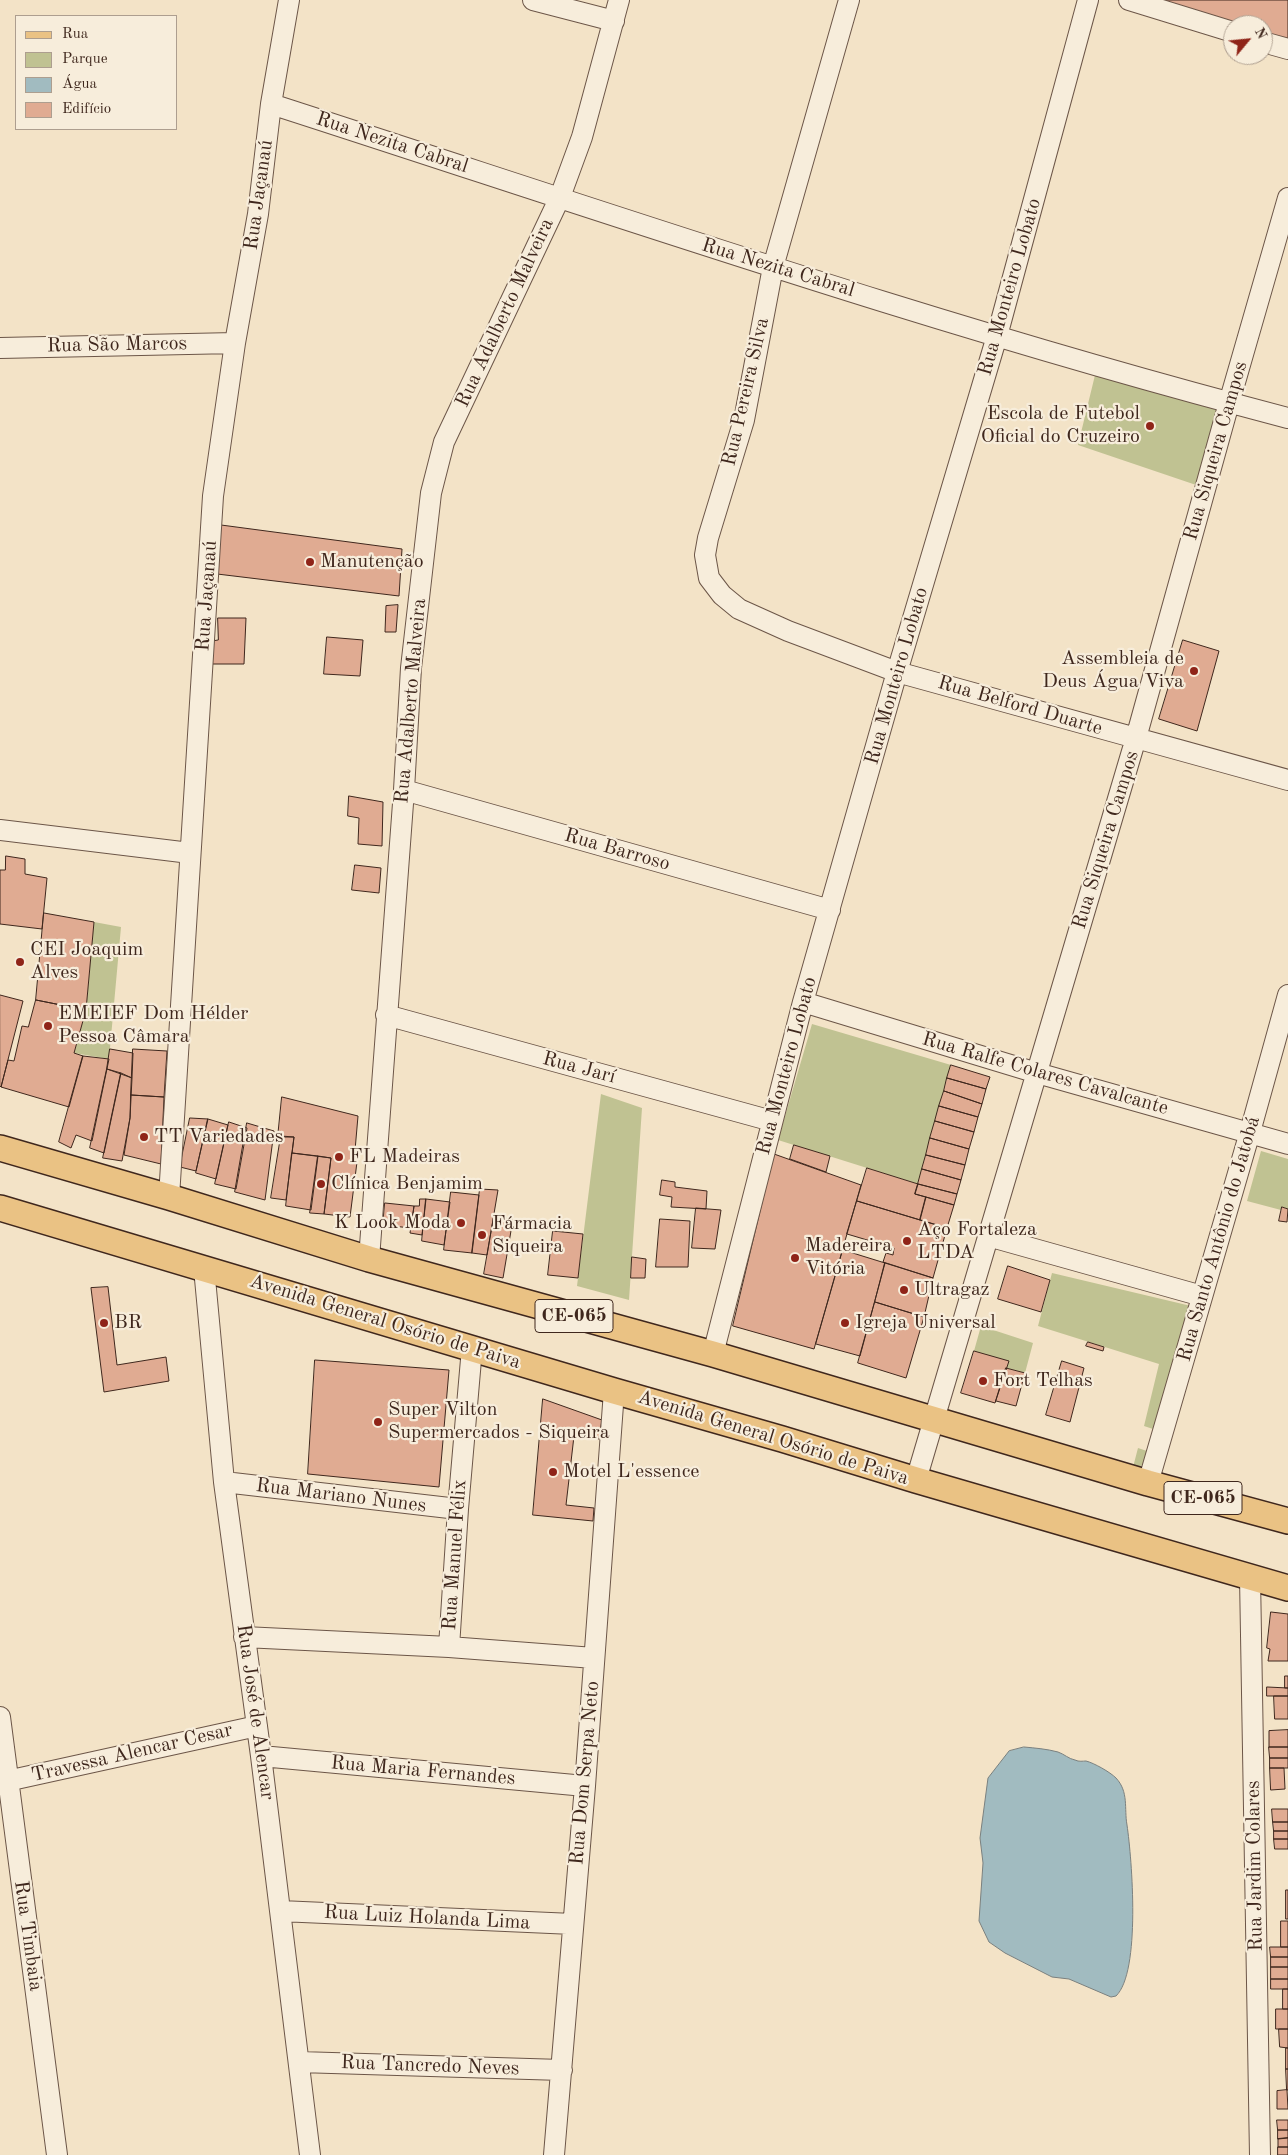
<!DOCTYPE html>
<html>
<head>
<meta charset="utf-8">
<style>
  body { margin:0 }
  #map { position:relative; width:1288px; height:2155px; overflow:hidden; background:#f3e3c7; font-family:"Old Standard TT",serif }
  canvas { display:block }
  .legend { position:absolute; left:15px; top:15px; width:162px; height:115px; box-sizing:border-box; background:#f7eddb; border:1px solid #ad9e8f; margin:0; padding:6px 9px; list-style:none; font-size:15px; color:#3f271d }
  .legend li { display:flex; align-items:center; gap:10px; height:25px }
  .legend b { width:25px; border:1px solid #ad9e8f }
  .north { position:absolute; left:1223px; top:15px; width:50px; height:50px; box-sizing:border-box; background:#f7eddb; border:1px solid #ad9e8f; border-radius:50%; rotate:62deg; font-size:14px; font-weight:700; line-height:20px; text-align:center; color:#3f271d }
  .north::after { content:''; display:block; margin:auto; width:18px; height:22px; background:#8f2418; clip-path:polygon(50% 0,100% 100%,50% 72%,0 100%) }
</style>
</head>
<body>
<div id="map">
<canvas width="1288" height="2155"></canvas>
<ul class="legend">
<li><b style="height:6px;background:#eac284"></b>Rua</li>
<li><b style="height:14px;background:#c0c292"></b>Parque</li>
<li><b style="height:14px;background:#a1bbc0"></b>Água</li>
<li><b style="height:14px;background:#e0ab92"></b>Edifício</li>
</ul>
<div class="north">N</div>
</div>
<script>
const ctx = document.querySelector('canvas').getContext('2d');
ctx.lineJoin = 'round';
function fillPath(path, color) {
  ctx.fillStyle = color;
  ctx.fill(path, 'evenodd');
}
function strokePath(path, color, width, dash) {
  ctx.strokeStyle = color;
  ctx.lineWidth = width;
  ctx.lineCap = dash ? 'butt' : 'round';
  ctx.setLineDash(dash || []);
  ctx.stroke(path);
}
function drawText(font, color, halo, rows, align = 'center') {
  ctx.font = font + ' "Old Standard TT",serif';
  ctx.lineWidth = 4.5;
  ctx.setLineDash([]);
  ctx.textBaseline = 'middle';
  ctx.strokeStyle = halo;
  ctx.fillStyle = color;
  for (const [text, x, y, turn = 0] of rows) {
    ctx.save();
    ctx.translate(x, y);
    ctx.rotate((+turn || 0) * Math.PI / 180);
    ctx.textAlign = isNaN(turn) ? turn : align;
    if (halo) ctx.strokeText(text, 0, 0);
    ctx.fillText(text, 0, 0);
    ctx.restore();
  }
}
fillPath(new Path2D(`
  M1096 371 1222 407 1202 487 1078 445Z
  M94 922 121 927 109 1059 74 1053 86 1010Z
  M812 1024 951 1065 918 1184 778 1140Z
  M601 1094 642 1108 629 1300 577 1286Z
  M1261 1151 1288 1159V1209L1282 1207 1281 1210 1247 1201Z
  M1052 1273 1191 1306 1156 1430 1144 1426 1159 1364 1038 1326Z
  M981 1326 1033 1343 1025 1373 1006 1368 974 1351Z
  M1138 1448 1147 1451 1144 1464 1132 1471Z`), '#c0c292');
const water = new Path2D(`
  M1024 1747C1035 1748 1047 1749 1058 1752 1064 1754 1069 1759 1075 1760 1079 1762 1083 1761 1086 1761 1094 1763 1110 1772 1116 1778 1129 1792 1124 1808 1127 1825 1132 1859 1141 1972 1116 1996L1111 1997 1069 1979 1052 1977 1005 1953 989 1942 979 1921 983 1863 980 1838 988 1778 1009 1751Z`);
fillPath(water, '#a1bbc0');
strokePath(water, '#7a807f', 1);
const building = new Path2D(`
  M1158 0H1288V40L1263 32V25H1239Z
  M221 525 402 549 399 596 217 574Z
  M398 605 396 632H385L386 606Z
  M218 618H246L244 664H211L212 641 218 640Z
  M327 637 363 640 360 676 324 674Z
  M1183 640 1219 651 1197 731 1159 719Z
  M349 796 383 802 382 846 358 844 359 818 348 816Z
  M6 856 25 859V874L47 878 42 929 0 924V870H5Z
  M355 865 381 868 379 893 352 890Z
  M44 913 94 922 86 1010 36 1000Z
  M0 995 23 1001 1 1087 0 1086Z
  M36 1000 86 1010 74 1053 83 1056 69 1107 1 1087 8 1060 14 1061 22 1026 28 1027Z
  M110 1049 133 1053 132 1078 107 1069Z
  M133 1049 167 1051 164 1097 131 1095Z
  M83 1056 109 1059 92 1141 76 1135 71 1148 59 1142Z
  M951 1065 990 1077 986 1089 947 1078Z
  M107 1069 121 1073 104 1153 90 1148Z
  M121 1073 132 1078 130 1118 122 1161 103 1158Z
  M947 1078 986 1089 982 1104 944 1091Z
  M944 1091 982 1104 978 1117 939 1106Z
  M131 1095 164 1097 161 1164 124 1155 130 1118Z
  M282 1097 358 1116 354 1162H357L350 1217 324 1214 331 1158 292 1153 294 1137H278Z
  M939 1106 978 1117 974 1132 935 1121Z
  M190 1118 208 1119 196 1171 180 1167Z
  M208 1119 228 1125 216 1179 196 1173Z
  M935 1121 974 1132 969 1149 930 1138Z
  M229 1122 247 1128 236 1189 215 1184Z
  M247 1123 274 1131 265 1200 235 1192Z
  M281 1136 294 1137 286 1200 271 1198Z
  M930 1138 969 1149 965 1165 926 1155Z
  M794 1145 830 1156 826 1172 790 1159Z
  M292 1153 318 1156 311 1210 286 1206Z
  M774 1154 861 1185 814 1349 733 1326Z
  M926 1155 965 1165 961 1180 922 1169Z
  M318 1156 331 1158 324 1214 310 1213Z
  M867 1168 918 1184 915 1194 926 1197 920 1220 857 1201Z
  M922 1169 961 1180 957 1194 918 1184Z
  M662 1180 675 1182V1187L707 1191 706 1209 671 1207 672 1197 660 1195Z
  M918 1184 957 1194 954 1205 915 1194Z
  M480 1189 498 1190 487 1255 472 1253Z
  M451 1192 479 1195 472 1253 444 1250Z
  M926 1197 954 1205 947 1228 920 1220Z
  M420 1199H426L422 1235 410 1233 414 1206H419Z
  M426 1199 450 1202 444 1245 422 1241Z
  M857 1201 947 1228 933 1278 883 1262 886 1253 893 1255 894 1248 847 1234Z
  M385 1203 414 1206 411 1228 383 1225Z
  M1282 1207 1288 1209 1287 1222 1279 1221Z
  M696 1208 721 1210 715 1249 692 1248Z
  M494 1217 513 1219 503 1278 484 1274Z
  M660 1219 690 1221 688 1267H656Z
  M553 1231 583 1234 578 1278 548 1275Z
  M843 1250 885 1263 860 1356 816 1344Z
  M632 1257 646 1259 645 1278H631Z
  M885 1263 933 1278 924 1317 875 1302Z
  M1008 1266 1050 1280 1041 1312 998 1299Z
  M108 1287 117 1365 166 1357 169 1381 104 1392 91 1288Z
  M875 1302 924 1317 906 1378 858 1363Z
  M1088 1342 1104 1347 1103 1351 1086 1346Z
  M974 1351 1009 1361 995 1403 961 1393Z
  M315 1360 449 1370 439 1487 308 1474Z
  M1062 1361 1084 1368 1070 1422 1046 1415Z
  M1006 1368 1025 1373 1016 1406 996 1401Z
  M543 1399 602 1420 599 1439 574 1436 566 1505 594 1508 593 1521 533 1515Z
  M1271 1612 1288 1614V1661H1268L1270 1649 1267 1648Z
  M1285 1676H1288V1688H1285Z
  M1267 1687 1288 1688V1696H1267Z
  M1274 1696H1288V1719H1275Z
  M1288 1730V1747H1269V1731Z
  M1269 1747H1288V1758H1270Z
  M1270 1758H1288V1768H1270Z
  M1270 1768H1284L1285 1789 1271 1790Z
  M1272 1809H1288V1822H1273Z
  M1273 1822H1288V1831H1274Z
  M1274 1831H1288V1839H1274Z
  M1274 1839H1288V1849H1275Z
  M1286 1890H1288V1919H1286Z
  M1281 1921H1288V1947H1281Z
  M1270 1947H1288V1957H1271Z
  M1271 1957H1288V1967H1271Z
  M1271 1967H1288V1979H1271Z
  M1271 1979H1288V1989H1271Z
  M1283 1989H1288V2009H1283Z
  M1276 2009H1288V2029H1276Z
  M1279 2029H1288V2048L1280 2047Z
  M1286 2048H1288V2069H1286Z
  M1286 2069H1288V2090H1287Z
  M1287 2090 1288 2109H1277V2091Z
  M1277 2120H1288V2130H1278Z
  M1278 2130H1288V2138L1278 2139Z
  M1288 2138V2147H1278V2139Z
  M1278 2147H1288V2155H1278Z`);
fillPath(building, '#e0ab92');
strokePath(building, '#3f271d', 1);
const minor = new Path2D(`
  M533 0 614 21
  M849 0 773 267 744 420 708 538 705 555 709 578 722 595 739 609 788 631 897 672 1288 780
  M1129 0 1233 32
  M1263 42 1288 49
  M271 104C609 213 945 329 1288 418
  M0 348 235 343
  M404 790 830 910
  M0 830 190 853
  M803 1002 1037 1073 1288 1144
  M386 1015 772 1121
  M169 1197 213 496 235 343 258 214 271 104 289 0
  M988 1236 1202 1296
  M369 1259 404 790 411 668 431 493 444 442 560 197 582 137 619 0
  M204 1268 224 1482 261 1756 310 2155
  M713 1354 803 1002 897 672 997 336 1088 0
  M916 1480 1136 738 1229 403 1288 198
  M224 1482 458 1509
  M1148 1483 1250 1132 1288 995
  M1250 1577 1260 2155
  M244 1637 449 1647 458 1509 472 1348
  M449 1647 594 1658
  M0 1717 57 2155
  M261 1756 585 1786
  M7 1781 257 1726
  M280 1911 573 1924
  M299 2062 562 2070
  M554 2155 585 1786 614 1391`);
const major = new Path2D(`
  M0 1148 169 1197 369 1259 713 1354 1148 1483 1288 1521
  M0 1208 614 1391 782 1439 916 1480 1288 1588`);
strokePath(minor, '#6c5648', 22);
strokePath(major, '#3f271d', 28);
strokePath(minor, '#f7eddb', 20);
strokePath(major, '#eac284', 25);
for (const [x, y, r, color] of [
  [1150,426,5,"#8f2418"],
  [310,562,5,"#8f2418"],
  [1194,671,5,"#8f2418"],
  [20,962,5,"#8f2418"],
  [48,1026,5,"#8f2418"],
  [144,1137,5,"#8f2418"],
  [339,1157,5,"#8f2418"],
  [321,1184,5,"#8f2418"],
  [461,1223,5,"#8f2418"],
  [482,1235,5,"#8f2418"],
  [907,1241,5,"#8f2418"],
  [795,1258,5,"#8f2418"],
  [904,1290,5,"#8f2418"],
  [104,1323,5,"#8f2418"],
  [845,1323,5,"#8f2418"],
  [983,1381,5,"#8f2418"],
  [378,1422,5,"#8f2418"],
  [553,1472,5,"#8f2418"]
]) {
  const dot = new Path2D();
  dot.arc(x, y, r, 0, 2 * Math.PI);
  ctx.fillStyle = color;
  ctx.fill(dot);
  strokePath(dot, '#f7eddb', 2);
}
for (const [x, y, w] of [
  [574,1316,78],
  [1203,1498,78]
]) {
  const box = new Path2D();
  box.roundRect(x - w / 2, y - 16.5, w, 33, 4);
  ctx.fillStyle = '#f7eddb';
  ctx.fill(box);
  strokePath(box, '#3f271d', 1);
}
drawText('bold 19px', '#3f271d', null, [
  ["CE-065",574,1316],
  ["CE-065",1203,1498]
]);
drawText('20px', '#3f271d', '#f7eddb', [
  ["Rua Nezita Cabral",392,143,18],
  ["Rua Jaçanaú",259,195,-82],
  ["Rua Nezita Cabral",778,268,17],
  ["Rua Monteiro Lobato",1010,287,-74],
  ["Rua Adalberto Malveira",505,313,-65],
  ["Rua São Marcos",117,345,-1],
  ["Rua Pereira Silva",746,392,-77],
  ["Rua Siqueira Campos",1216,451,-74],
  ["Rua Jaçanaú",207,596,-86],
  ["Rua Monteiro Lobato",897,676,-74],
  ["Rua Adalberto Malveira",411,701,-85],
  ["Rua Belford Duarte",1020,706,16],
  ["Rua Siqueira Campos",1106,840,-73],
  ["Rua Barroso",617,850,16],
  ["Rua Monteiro Lobato",787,1066,-75],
  ["Rua Jarí",579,1068,15],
  ["Rua Ralfe Colares Cavalcante",1045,1074,16],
  ["Rua Santo Antônio do Jatobá",1219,1239,-74],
  ["Avenida General Osório de Paiva",385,1322,17],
  ["Avenida General Osório de Paiva",773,1438,17],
  ["Rua Mariano Nunes",341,1496,7],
  ["Rua Manuel Félix",455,1555,-86],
  ["Rua José de Alencar",255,1712,82],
  ["Travessa Alencar Cesar",132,1753,-13],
  ["Rua Maria Fernandes",423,1771,5],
  ["Rua Dom Serpa Neto",585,1773,-85],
  ["Rua Jardim Colares",1255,1866,-91],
  ["Rua Luiz Holanda Lima",427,1918,3],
  ["Rua Timbaia",28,1936,82],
  ["Rua Tancredo Neves",430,2066,2]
]);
drawText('20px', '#3f271d', '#f7eddb', [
  ["Escola de Futebol",1140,414,"right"],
  ["Oficial do Cruzeiro",1140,437,"right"],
  ["Manutenção",320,562],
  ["Assembleia de",1184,659,"right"],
  ["Deus Água Viva",1184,682,"right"],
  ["CEI Joaquim",30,950],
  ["Alves",30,973],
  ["EMEIEF Dom Hélder",58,1014],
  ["Pessoa Câmara",58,1037],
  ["TT Variedades",154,1137],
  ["FL Madeiras",349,1157],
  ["Clínica Benjamim",331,1184],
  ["K Look Moda",451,1223,"right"],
  ["Fármacia",492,1224],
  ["Siqueira",492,1247],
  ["Aço Fortaleza",917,1230],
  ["LTDA",917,1253],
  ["Madereira",805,1246],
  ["Vitória",805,1269],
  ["Ultragaz",914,1290],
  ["BR",114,1323],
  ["Igreja Universal",855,1323],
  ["Fort Telhas",993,1381],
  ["Super Vilton",388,1410],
  ["Supermercados - Siqueira",388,1433],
  ["Motel L'essence",563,1472]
], 'left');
</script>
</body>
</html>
